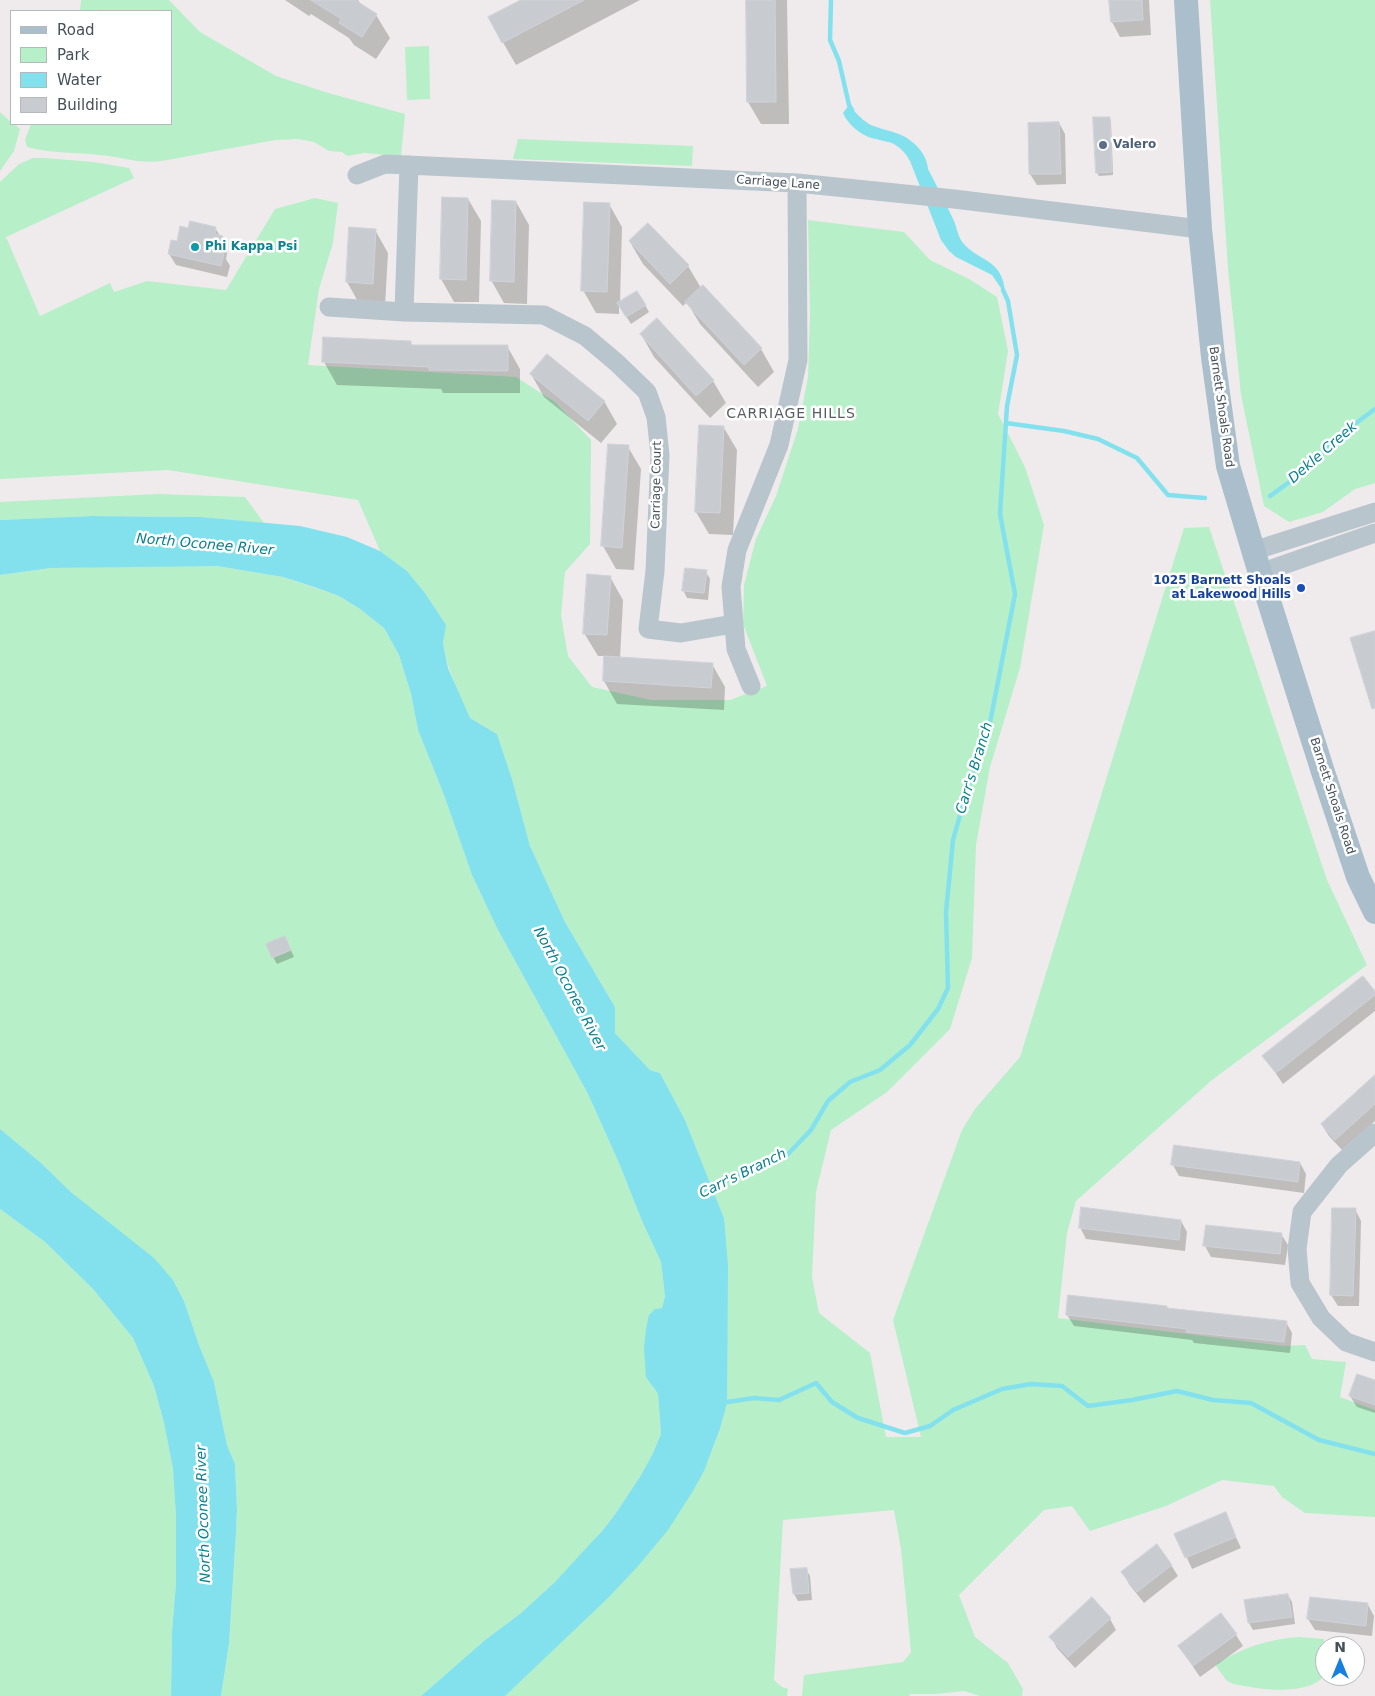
<!DOCTYPE html>
<html>
<head>
<meta charset="utf-8">
<style>
  body { margin:0 }
  #map { position:relative; width:1375px; height:1696px; overflow:hidden; background:#efebec; font-family:"DejaVu Sans",sans-serif }
  canvas { display:block }
  .legend { position:absolute; left:10px; top:10px; width:162px; height:115px; box-sizing:border-box; background:#fff; border:1px solid #b4b9bd; margin:0; padding:6px 9px; list-style:none; font-size:15px; color:#445159 }
  .legend li { display:flex; align-items:center; gap:10px; height:25px }
  .legend b { width:25px; border:1px solid #b4b9bd }
  .north { position:absolute; left:1315px; top:1636px; width:50px; height:50px; box-sizing:border-box; background:#fff; border:1px solid #b4b9bd; border-radius:50%; rotate:0deg; font-size:14px; font-weight:700; line-height:20px; text-align:center; color:#445159 }
  .north::after { content:''; display:block; margin:auto; width:18px; height:22px; background:#1580df; clip-path:polygon(50% 0,100% 100%,50% 72%,0 100%) }
</style>
</head>
<body>
<div id="map">
<canvas width="1375" height="1696"></canvas>
<ul class="legend">
<li><b style="height:6px;background:#aabecc"></b>Road</li>
<li><b style="height:14px;background:#b7efc8"></b>Park</li>
<li><b style="height:14px;background:#83e1ed"></b>Water</li>
<li><b style="height:14px;background:#c8ccd1"></b>Building</li>
</ul>
<div class="north">N</div>
</div>
<script>
const ctx = document.querySelector('canvas').getContext('2d');
ctx.lineJoin = 'round';
function fillPath(path, color) {
  ctx.fillStyle = color;
  ctx.fill(path, 'evenodd');
}
function strokePath(path, color, width, dash) {
  ctx.strokeStyle = color;
  ctx.lineWidth = width;
  ctx.lineCap = dash ? 'butt' : 'round';
  ctx.setLineDash(dash || []);
  ctx.stroke(path);
}
function drawText(font, color, halo, rows, align = 'center') {
  ctx.font = font + ' "DejaVu Sans",sans-serif';
  ctx.lineWidth = 5;
  ctx.setLineDash([]);
  ctx.textBaseline = 'middle';
  ctx.strokeStyle = halo;
  ctx.fillStyle = color;
  for (const [text, x, y, turn = 0] of rows) {
    ctx.save();
    ctx.translate(x, y);
    ctx.rotate((+turn || 0) * Math.PI / 180);
    ctx.textAlign = isNaN(turn) ? turn : align;
    if (halo) ctx.strokeText(text, 0, 0);
    ctx.fillText(text, 0, 0);
    ctx.restore();
  }
}
fillPath(new Path2D(`
  M81 0H169L200 32 276 76 325 92 405 114 401 156 364 153 347 156 342 152 329 151 314 142 298 139 275 140 162 161C137 164 123 157 100 155 76 152 52 154 27 147L25 140 31 124H171V11H80Z
  M1210 0H1375V483L1355 489 1323 512 1289 522 1264 506 1241 395 1228 269Z
  M429 46 430 99 407 100 405 47Z
  M0 112 11 122V124H14L20 129 14 151 0 171Z
  M518 139 693 146 692 166 513 159Z
  M33 158H44L94 162 129 168 134 178 6 237 40 316 110 283 114 292 147 281 226 290 275 209 315 198 338 203 333 243 319 289 308 365 516 377 555 402 591 440 590 544 565 572 561 615 568 656 592 687 651 700H730L767 686 743 624 744 585 756 539 776 496 798 429 808 377 810 314 808 220 904 232 930 260 969 279 997 297 1008 351 998 414 1025 467 1044 525 1020 668 990 767 976 845 972 958 950 1029 887 1092 831 1130 816 1192 812 1277 819 1313 870 1353 886 1437H921L893 1320 962 1130 975 1109 1020 1057 1184 528 1209 527 1327 880 1367 965 1212 1080 1076 1201 1067 1233 1058 1318 1284 1346 1305 1345 1312 1359 1346 1362 1340 1397 1375 1410V1517L1305 1513 1282 1497 1274 1486 1222 1480 1166 1506 1090 1531 1072 1506 1044 1510 959 1595 975 1637 1008 1663 1023 1689 1022 1696H980L964 1691 936 1694H910L909 1696H802L804 1675 903 1662 911 1652 901 1549 894 1510 783 1520 774 1680 782 1687 788 1689 787 1696H505C590 1611 694 1534 725 1411L724 1218 685 1120 660 1073 650 1070 615 1033V1007L565 922 530 846 512 779 497 734 470 718 457 690 448 665 443 643 445 624 425 593 407 571 380 551 358 500 168 470 0 479V182L19 164Z
  M158 494 245 497 264 523 201 517 92 516 0 520V502Z
  M137 566H217L283 577 339 596 360 609 384 628 399 655 411 694 418 730 444 795 472 875 497 928 588 1094 619 1163 642 1221 661 1262 665 1296 662 1308 655 1309 653 1388 658 1394 661 1434 652 1455 641 1475 616 1513 587 1549 555 1582 521 1613 485 1640 421 1696H221L229 1644 236 1532 237 1510 235 1464 227 1445 214 1382 199 1345 184 1301 173 1280 72 1193 40 1162 0 1129V575L51 568Z
  M0 1209 45 1242 93 1289 133 1338 154 1386 164 1423 173 1469 176 1517V1583L172 1631 171 1696H0Z
  M1299 1637 1324 1639 1325 1676C1305 1696 1263 1690 1233 1684L1226 1680 1216 1666 1218 1663C1244 1647 1269 1639 1299 1637Z`), '#b7efc8');
fillPath(new Path2D(`
  M849 105C855 112 861 119 869 124 879 129 889 130 899 134 913 140 927 153 928 169 937 186 946 204 954 221 957 228 958 237 963 243 979 262 1004 259 1005 294L992 275 956 257 949 251 941 240 910 161C906 154 902 149 894 144 888 141 882 141 876 139 863 137 848 125 843 113Z
  M92 516 201 517 300 526 347 537 380 551 407 571 425 593 446 625 443 643 448 668 470 718 497 734 512 779 530 846 565 922 615 1007V1033L650 1070 660 1073 685 1120 724 1218 728 1266 727 1402 725 1411 720 1429 704 1471 693 1491 668 1530 639 1565 608 1598 505 1696H421L485 1640 521 1613 555 1582 602 1531 616 1513 641 1475 652 1455 661 1434 658 1394 646 1377 644 1348 646 1329 649 1315 655 1309 662 1308 665 1296 661 1262 642 1221 619 1163 588 1094 497 928 472 875 444 795 418 730 411 694 399 655 384 628 360 609 339 596 314 587 283 577 217 566 51 568 0 575V520Z
  M0 1129 40 1162 72 1193 154 1258 173 1280 184 1301 199 1345 214 1382 227 1445 235 1464 237 1510 236 1532 229 1644 221 1696H171L172 1631 176 1583V1517L173 1469 164 1423 154 1386 133 1338 93 1289 45 1242 0 1209Z`), '#83e1ed');
fillPath(new Path2D(`
  M285 0H358L361 5 376 15 390 38 376 59 354 45 349 38 311 14 309 16Z
  M524 0H640L516 65 489 18Z
  M747 0H787L789 124H761L748 102Z
  M1110 0H1149L1151 35 1120 37 1112 22Z
  M1109 118 1111 121 1113 175 1099 176 1097 173Z
  M1059 123 1065 134 1066 184 1037 185 1030 174 1029 124Z
  M443 198 468 199 481 221 479 302H454L441 279Z
  M516 202 529 225 527 304 504 303 491 280Z
  M609 204 622 227 620 303 645 305 649 312 631 324 619 305V314L596 313 583 290Z
  M648 224 688 266 701 288 703 287 761 349 774 372 758 387 700 324 687 302 683 306 643 264 630 242Z
  M215 228 228 248 226 259 230 266 227 277 176 265 169 254 189 229Z
  M375 230 388 253 385 306 360 305 347 282Z
  M641 334 713 381 726 403 710 418 654 357Z
  M410 342 413 346H507L520 369V393H443L441 389 337 385 324 362Z
  M531 374 604 401 617 424 601 443 544 397Z
  M724 428 737 450 733 535 709 534 696 512Z
  M628 447 641 469 634 570 616 569 603 546Z
  M706 572 710 579 708 600 687 598 683 590Z
  M610 577 623 600 620 659 712 664 725 687 724 710 617 704 604 681 605 656H598L584 633Z
  M285 937 294 957 277 964 273 957Z
  M1375 993V1011L1283 1084 1264 1056Z
  M1375 1077V1121L1342 1150 1329 1136 1322 1125Z
  M1300 1163 1306 1174 1304 1193 1179 1176 1173 1165Z
  M1355 1209 1361 1221 1359 1306H1338L1331 1295Z
  M1181 1221 1187 1232 1185 1251 1086 1239 1080 1227Z
  M1281 1234 1288 1245 1285 1265 1211 1257 1205 1246Z
  M1167 1309 1286 1322 1292 1333 1290 1353 1194 1343 1192 1340 1074 1326 1067 1315Z
  M1375 1382V1413L1357 1407 1350 1396Z
  M1225 1514 1241 1548 1192 1569 1176 1534Z
  M1171 1565 1178 1576 1144 1603 1129 1584 1123 1573Z
  M806 1569 810 1576 812 1600 798 1601 794 1594Z
  M1288 1595 1292 1602 1295 1624 1253 1630 1249 1623Z
  M1368 1605 1374 1616 1372 1636 1315 1630 1308 1619Z
  M1110 1619 1116 1630 1075 1668 1057 1648 1051 1637Z
  M1236 1635 1243 1646 1200 1677 1179 1646Z`), '#0003');
strokePath(new Path2D(`
  M831 0 830 40 839 61 849 105 852 110
  M1006 423 1064 431 1098 439 1137 458 1168 495 1205 498
  M1270 496 1302 473 1344 432 1375 409
  M709 1190 723 1182 787 1155 811 1130 828 1101 850 1082 880 1070 910 1045 938 1009 948 988 946 912 953 840 969 784 989 728 1015 594 1000 514 1007 406 1017 355 1008 301 1003 290
  M723 1404 727 1402 754 1398 779 1400 816 1383 832 1402 858 1418 905 1433 930 1426 953 1410 1002 1389 1031 1384 1062 1386 1088 1406 1132 1400 1177 1391 1213 1400 1251 1403 1319 1440 1375 1454`), '#83e1ed', 4.5);
const building = new Path2D(`
  M311 0H355L377 14 362 37 339 23 341 19Z
  M521 0H584L502 43 488 17Z
  M746 0H775L776 102H747Z
  M1109 0H1142L1143 20 1111 22Z
  M1093 117H1110L1112 172 1096 173Z
  M1059 122 1061 174H1029L1028 123Z
  M442 197 468 198 466 280 440 279Z
  M492 200 516 201 514 282 490 281Z
  M584 202 610 203 607 292 581 291Z
  M190 221 216 227 215 234 223 236 219 252 224 254 221 266 168 254 171 240 177 241 180 226 188 228Z
  M648 223 689 265 670 284 629 241Z
  M349 227 376 229 373 284 346 282Z
  M703 285 762 348 744 365 685 302Z
  M637 291 646 305 626 317 617 303Z
  M657 318 714 380 696 396 640 334Z
  M323 337 411 341V345H508V371L429 370V367L322 362Z
  M547 354 605 401 588 421 530 374Z
  M699 425 724 426 720 513 695 512Z
  M608 444 629 445 622 548 601 546Z
  M685 568 707 570 704 593 682 591Z
  M587 574 611 576 607 635 583 634Z
  M1375 631V708L1372 709 1350 638Z
  M604 656 713 663 711 688 603 681Z
  M285 936 291 950 272 958 266 944Z
  M1363 976 1375 991V995L1276 1073 1262 1056Z
  M1375 1075V1104L1335 1140 1321 1124Z
  M1174 1145 1300 1162 1298 1182 1171 1165Z
  M1081 1207 1181 1220 1179 1240 1079 1228Z
  M1332 1208H1356L1353 1296 1330 1295Z
  M1206 1225 1282 1233 1280 1254 1203 1246Z
  M1068 1295 1167 1306V1308L1287 1321 1284 1342 1186 1332 1187 1329 1066 1315Z
  M1357 1374 1375 1380V1405L1349 1396Z
  M1226 1512 1236 1537 1185 1558 1174 1534Z
  M1157 1544 1172 1565 1137 1592 1121 1572Z
  M807 1568 809 1593 793 1594 790 1569Z
  M1288 1594 1292 1617 1248 1623 1244 1600Z
  M1092 1597 1111 1618 1068 1657 1049 1637Z
  M1310 1597 1368 1603 1366 1626 1307 1619Z
  M1221 1613 1237 1634 1193 1666 1178 1646Z`);
fillPath(building, '#c8ccd1');
strokePath(building, '#cfd2d8', 1);
strokePath(new Path2D(`
  M357 175 385 164 797 183 954 199 1200 229
  M329 307 404 312 544 315 585 336 617 363 647 392 656 417 660 455 655 571 648 629 681 633 733 624
  M404 312 409 165
  M1253 551 1375 512
  M1260 573 1375 533
  M751 686 736 649 731 587 737 550 779 445 798 360 797 183
  M1375 1133 1339 1165 1302 1212 1297 1249 1300 1283 1321 1318 1346 1342 1375 1352`), '#b9c5cc', 19);
strokePath(new Path2D(`
  M1186 0 1200 229 1213 357 1228 466 1260 573 1323 772 1358 877 1375 912`), '#aabecc', 24);
for (const [x, y, r, color] of [
  [1103,145,5,"#5c6f8a"],
  [195,247,5,"#0f9aa8"],
  [1301,588,5,"#1a4fb4"]
]) {
  const dot = new Path2D();
  dot.arc(x, y, r, 0, 2 * Math.PI);
  ctx.fillStyle = color;
  ctx.fill(dot);
  strokePath(dot, '#fff', 2);
}
drawText('bold 12px', '#4e5e75', '#fff', [
  ["Valero",1113,145]
], 'left');
drawText('12px', '#445159', '#fff', [
  ["Carriage Lane",778,183,4],
  ["Barnett Shoals Road",1221,407,82],
  ["Carriage Court",657,485,-89],
  ["Barnett Shoals Road",1332,796,72]
]);
drawText('bold 12px', '#0d838f', '#fff', [
  ["Phi Kappa Psi",205,247]
], 'left');
drawText('bold 12px', '#164399', '#fff', [
  ["1025 Barnett Shoals",1291,581],
  ["at Lakewood Hills",1291,595]
], 'right');
ctx.letterSpacing = '1px';
drawText('14px', '#585d61', '#fff', [
  ["CARRIAGE HILLS",791,414]
]);
ctx.letterSpacing = '0px';
drawText('italic 14px', '#0a8090', '#fff', [
  ["Dekle Creek",1323,453,-41],
  ["North Oconee River",205,545,5],
  ["Carr's Branch",975,768,-73],
  ["North Oconee River",569,989,62],
  ["Carr's Branch",743,1174,-26],
  ["North Oconee River",204,1514,-92]
]);
</script>
</body>
</html>
